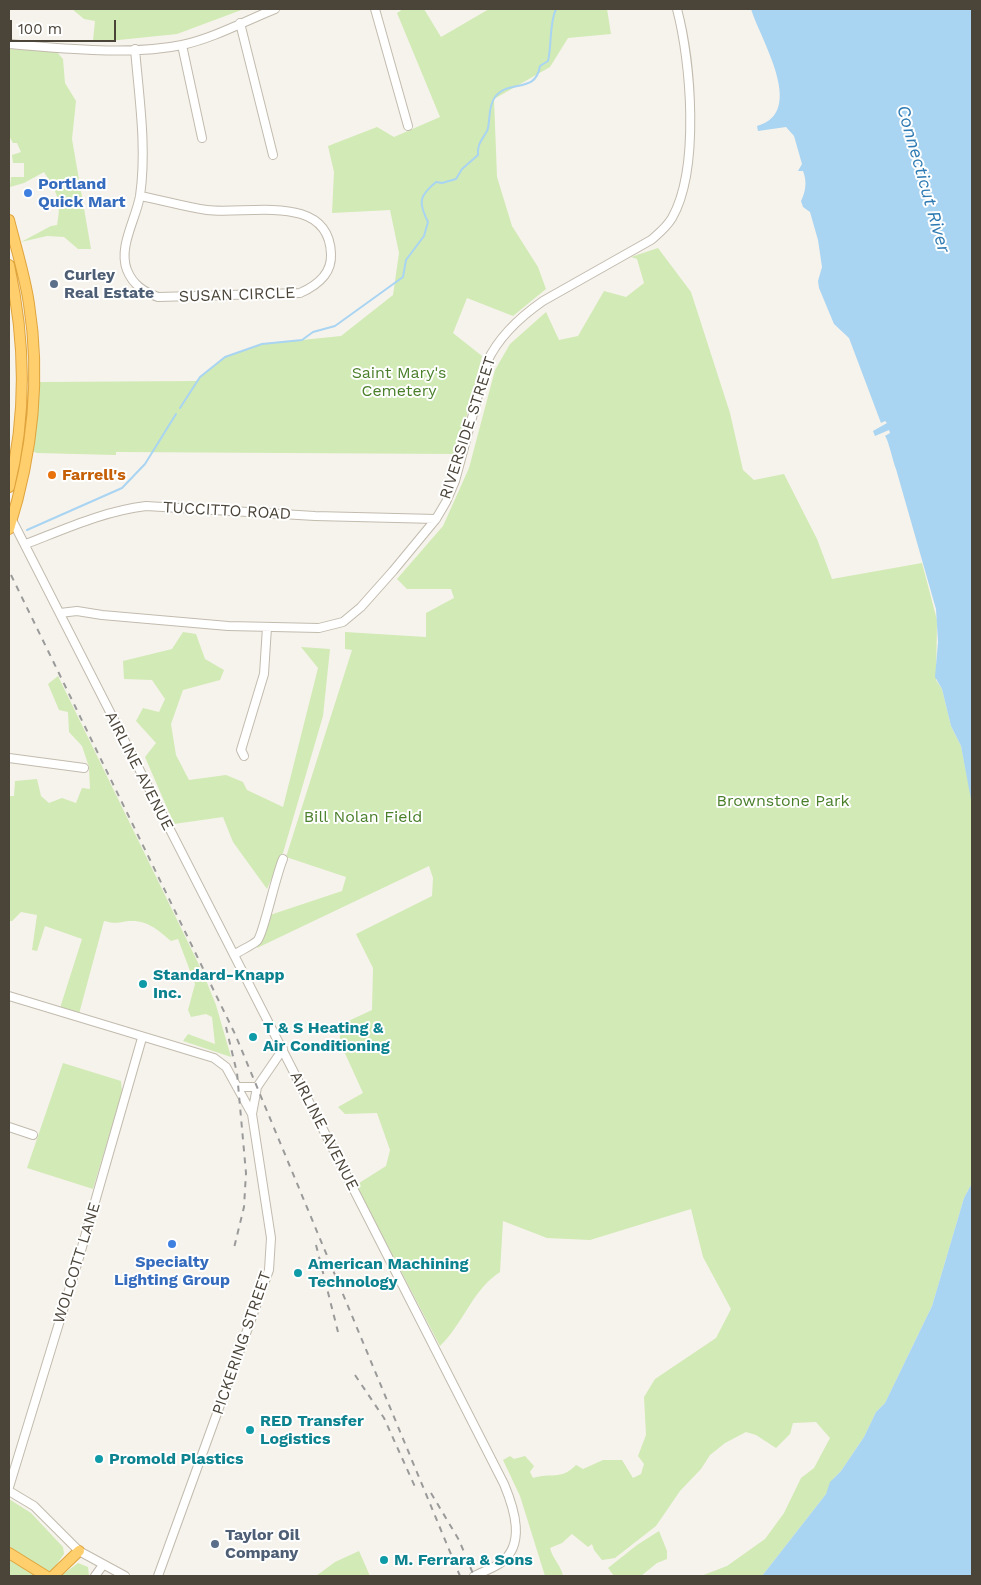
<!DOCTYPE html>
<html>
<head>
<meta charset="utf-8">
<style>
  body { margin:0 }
  #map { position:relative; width:981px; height:1585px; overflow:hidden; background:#f6f3ec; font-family:"Work Sans",sans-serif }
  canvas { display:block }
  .frame { position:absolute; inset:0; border:10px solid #4b4439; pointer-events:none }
  .scale { position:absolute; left:10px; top:20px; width:106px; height:22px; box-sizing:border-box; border:2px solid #4b4439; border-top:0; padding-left:6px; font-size:15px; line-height:18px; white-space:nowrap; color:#4b4439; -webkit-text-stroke:4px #fff; paint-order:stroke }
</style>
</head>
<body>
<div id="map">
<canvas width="981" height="1585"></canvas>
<div class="frame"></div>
<div class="scale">100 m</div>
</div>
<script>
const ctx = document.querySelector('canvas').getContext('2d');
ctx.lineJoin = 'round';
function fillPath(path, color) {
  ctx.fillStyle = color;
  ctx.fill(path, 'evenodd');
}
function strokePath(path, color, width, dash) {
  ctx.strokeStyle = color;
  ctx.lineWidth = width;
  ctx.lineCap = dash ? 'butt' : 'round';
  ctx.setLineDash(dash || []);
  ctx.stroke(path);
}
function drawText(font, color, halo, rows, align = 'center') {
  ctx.font = font + ' "Work Sans",sans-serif';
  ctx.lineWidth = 4;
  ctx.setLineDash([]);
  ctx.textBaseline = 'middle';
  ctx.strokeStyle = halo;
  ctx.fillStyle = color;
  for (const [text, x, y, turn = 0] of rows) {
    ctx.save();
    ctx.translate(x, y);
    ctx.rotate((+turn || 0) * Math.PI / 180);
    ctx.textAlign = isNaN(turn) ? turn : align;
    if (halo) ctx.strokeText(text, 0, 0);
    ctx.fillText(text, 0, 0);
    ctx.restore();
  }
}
fillPath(new Path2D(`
  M72 9H244L177 34 99 42 93 41 95 21 84 19Z
  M403 9H424L441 37 489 9H607L611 34 568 38 550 67 494 99 497 177 512 226 538 267 546 289 513 316 467 298 453 333 482 356 457 454 116 452V455L37 453 32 451 40 382 196 381 225 357 262 344 341 336 393 295 399 253 390 210 332 213 334 172 328 146 377 127 394 137 440 117 397 13Z
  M9 49 56 51 63 59 65 83 76 101 72 139 91 249H78L64 237 47 236 21 242 51 226 57 225C62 200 57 193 44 172L24 183 10 187 11 177H24V163H13L12 155 21 152 17 143H13L9 136Z
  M658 248 691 292 730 413 743 470 754 480 784 474 817 539 832 579 922 563 937 620 936 680 942 689 951 726 961 746 972 801V1183L964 1198 932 1306 885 1403 876 1412 864 1437 841 1471 834 1478 826 1494 762 1576H701L727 1566 765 1539 784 1513 801 1478 814 1468 830 1438 816 1422 793 1423 790 1434 776 1448 756 1435 746 1432 725 1443 710 1455 701 1469 680 1491 656 1526 615 1558 602 1560 594 1550 592 1544 588 1547 572 1534 562 1543 550 1548C552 1558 561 1565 563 1576H545L520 1496 503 1460 510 1456 514 1459 525 1456 534 1466 530 1472 533 1478C551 1472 560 1481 576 1465L583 1469 603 1460H622L633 1478 641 1474 644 1464 638 1456 646 1435 644 1397 655 1379 716 1338 731 1309 703 1257 691 1209 590 1240 547 1238 503 1221 500 1272C473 1289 463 1324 440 1346L356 1185 386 1166 390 1150 377 1113 345 1114 338 1107 363 1093 339 1040 344 1023 372 1010 373 968 356 934 432 896 433 878 429 866 257 948 267 916 342 891 346 877 286 857 352 650 345 649V632L426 637V613L454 598 451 589H407L397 579 443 526 469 468 495 370 510 344 546 312 559 340 578 336 604 291 626 297 644 283 637 259 631 257Z
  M183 632 196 634 205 659 224 670 220 680 183 690 171 724 176 755 189 780 226 775 243 782 247 790 283 807 318 668 301 647 330 649 323 716 283 853 267 889 233 842 223 817 174 824 145 757 156 743 136 721 143 708 159 712 165 699 152 680 124 679 123 661 172 649Z
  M58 676 203 973 216 1005 231 1057 183 1041 188 1034 215 1044 212 1017 206 1014 191 1017 188 1010 195 984 178 939 171 941C159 931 149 921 132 921 119 921 120 925 104 921L79 1014 60 1008 82 939 45 926 37 951 32 950 37 915 21 912 12 921H9V796H14L15 781 37 779 41 796 49 803 62 798 76 803 82 788 90 789 89 767 82 746 69 732 68 712 59 710 48 684Z
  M63 1063 121 1081 122 1092 93 1189 27 1168Z
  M9 1499 31 1513 63 1547 64 1554 54 1568 43 1576H9Z
  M659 1531 667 1551V1559L657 1563 641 1576H614L608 1568 637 1545Z
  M359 1551 370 1576H316L335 1562Z
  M78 1563 88 1567 89 1576 62 1575Z`), '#d2eab5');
fillPath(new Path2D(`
  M751 9H972V805L961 746 951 726 942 689 935 677 938 642 936 609 896 469C893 461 888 439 885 436L890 433 889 430 875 436 873 431 887 423 885 421 881 423 849 338 834 324 819 288 818 281 822 267 818 240 810 212 803 207 801 201C806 191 807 181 803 171H798L802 164 794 136 786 127 758 131 757 126C807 112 761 41 751 9Z
  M972 1183V1576H762L826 1494 830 1482 841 1471 864 1437 876 1412 885 1403 932 1306 964 1198Z`), '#a9d4f2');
strokePath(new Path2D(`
  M180 408 200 377 225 357 262 344 302 340 313 332 335 326 403 277 406 260 424 236 428 222C418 202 419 196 436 182L442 183 456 179 462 169 478 155C477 144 482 140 487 131 491 122 487 108 495 97 510 78 535 95 540 66L548 61C552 44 549 24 556 9
  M27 530 122 488 145 464 176 414`), '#a9d4f2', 2);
const minor = new Path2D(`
  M375 9 408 126
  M240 23 273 155
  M9 44C61 48 130 56 182 45 214 38 245 21 275 9
  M182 45 202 138
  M135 49C139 97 147 148 140 196 136 219 118 247 127 270 133 285 144 292 158 297L300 293C316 286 332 274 331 254 329 192 247 215 207 210 185 207 162 200 140 196
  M11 518 504 1484C514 1508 527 1546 499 1564 491 1569 482 1572 474 1576
  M26 544C65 529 104 511 146 506L315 516 436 519
  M60 613 77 611 102 615 228 626 319 628 343 622 361 607 393 571 436 519 446 502 455 481 487 362C499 336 520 317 543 301L651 240C659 233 666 228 672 218 700 169 691 62 677 9
  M244 756 241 750 264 674 267 627
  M9 758 84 768
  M234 955C241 950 251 946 257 941 263 936 276 874 283 859
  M9 996 214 1058 226 1067 252 1114 271 1238 269 1270 158 1576
  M237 1087H257
  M252 1114 257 1087 283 1049
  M9 1127 33 1135
  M9 1487 78 1261 142 1038
  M9 1491 34 1506 79 1551 125 1576
  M95 1576 103 1565`);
const highway = new Path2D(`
  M9 220C16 248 25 276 29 304 41 380 32 456 9 529
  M9 265C25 338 27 414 9 487
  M9 1553 46 1576
  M53 1576 79 1551`);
strokePath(minor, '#c2bbae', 10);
strokePath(highway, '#e0a43c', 12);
strokePath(minor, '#fff', 8);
strokePath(highway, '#ffcf6e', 10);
strokePath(new Path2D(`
  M11 575 235 1034 460 1576
  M226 1027 237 1073 246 1173 244 1207 234 1248
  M316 1245 338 1332
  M355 1375 384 1418 416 1489
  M431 1493 459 1540 474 1576`), '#9a9a9a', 2, [6, 6]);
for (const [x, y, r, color] of [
  [28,193,5,"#3f7fe0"],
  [54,284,5,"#5c6f8a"],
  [52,475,5,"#e8710a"],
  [143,984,5,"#0f9aa8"],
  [253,1037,5,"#0f9aa8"],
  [172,1244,5,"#3f7fe0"],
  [298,1273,5,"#0f9aa8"],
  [250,1430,5,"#0f9aa8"],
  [99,1459,5,"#0f9aa8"],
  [215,1544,5,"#5c6f8a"],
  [384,1560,5,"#0f9aa8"]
]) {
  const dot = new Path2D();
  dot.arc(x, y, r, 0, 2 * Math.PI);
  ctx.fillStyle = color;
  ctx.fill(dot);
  strokePath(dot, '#fff', 2);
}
drawText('bold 16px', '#366cbe', '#fff', [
  ["Portland",38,184],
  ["Quick Mart",38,202],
  ["Specialty",172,1262,"center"],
  ["Lighting Group",172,1280,"center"]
], 'left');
drawText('bold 16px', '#4e5e75', '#fff', [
  ["Curley",64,275],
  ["Real Estate",64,293],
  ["Taylor Oil",225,1535],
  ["Company",225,1553]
], 'left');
drawText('16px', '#4b4439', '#fff', [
  ["SUSAN CIRCLE",237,295,-2],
  ["RIVERSIDE STREET",468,428,-72],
  ["TUCCITTO ROAD",227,511,3],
  ["AIRLINE AVENUE",139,771,63],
  ["AIRLINE AVENUE",324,1131,63],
  ["WOLCOTT LANE",77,1263,-73],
  ["PICKERING STREET",242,1343,-71]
]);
drawText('16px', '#4a7f2a', '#fff', [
  ["Saint Mary's",399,373],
  ["Cemetery",399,391],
  ["Brownstone Park",783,801],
  ["Bill Nolan Field",363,817]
]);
drawText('bold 16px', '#c56008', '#fff', [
  ["Farrell's",62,475]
], 'left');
drawText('bold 16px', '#0d838f', '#fff', [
  ["Standard-Knapp",153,975],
  ["Inc.",153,993],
  ["T & S Heating &",263,1028],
  ["Air Conditioning",263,1046],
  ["American Machining",308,1264],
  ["Technology",308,1282],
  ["RED Transfer",260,1421],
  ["Logistics",260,1439],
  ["Promold Plastics",109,1459],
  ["M. Ferrara & Sons",394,1560]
], 'left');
drawText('italic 18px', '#2e7ab2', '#fff', [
  ["Connecticut River",923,179,74]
]);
</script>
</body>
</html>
